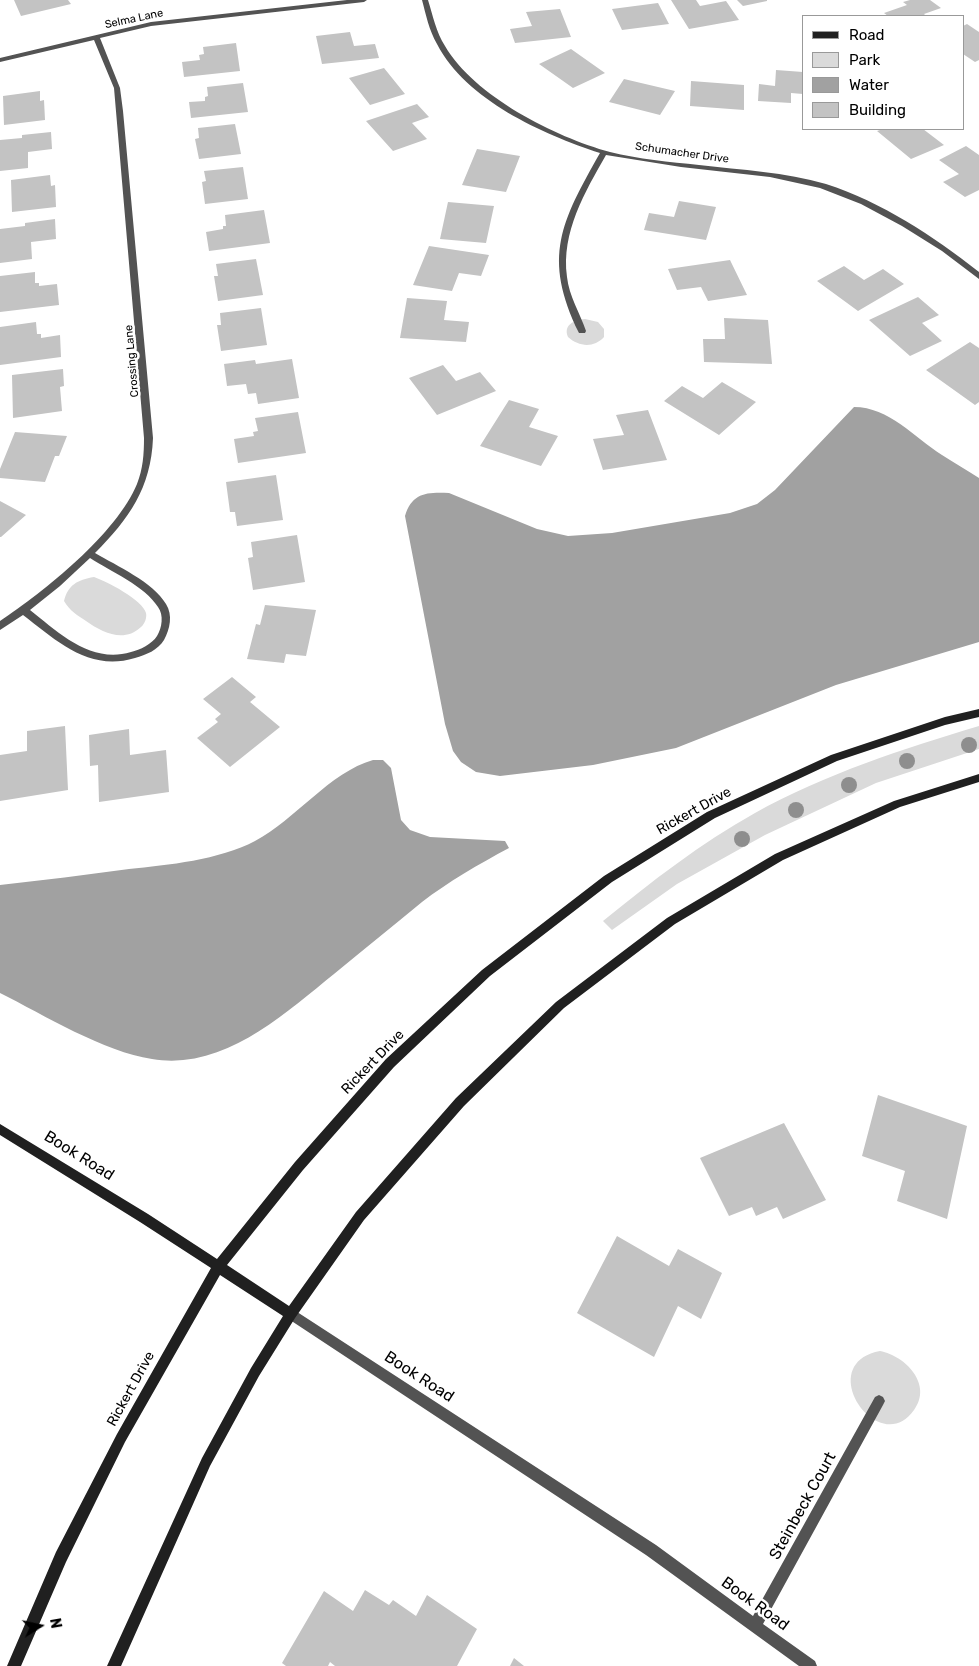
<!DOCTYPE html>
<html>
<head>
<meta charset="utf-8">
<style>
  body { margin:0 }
  #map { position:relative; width:979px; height:1666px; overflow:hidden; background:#fff; font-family:Rubik,sans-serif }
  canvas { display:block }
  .legend { position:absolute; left:802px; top:15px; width:162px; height:115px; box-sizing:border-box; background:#fff; border:1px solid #999; margin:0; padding:6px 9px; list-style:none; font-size:15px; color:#000 }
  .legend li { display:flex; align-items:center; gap:10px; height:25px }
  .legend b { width:25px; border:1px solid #999 }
  .north { position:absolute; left:15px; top:1601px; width:50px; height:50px; -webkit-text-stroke:4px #fff; paint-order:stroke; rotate:80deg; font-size:14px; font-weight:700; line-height:20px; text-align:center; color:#000 }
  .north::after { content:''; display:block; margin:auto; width:18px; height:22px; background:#000; clip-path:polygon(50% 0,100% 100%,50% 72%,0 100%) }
</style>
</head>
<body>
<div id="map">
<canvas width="979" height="1666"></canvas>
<ul class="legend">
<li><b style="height:6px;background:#202020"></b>Road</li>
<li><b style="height:14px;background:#dadada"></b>Park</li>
<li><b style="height:14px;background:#a1a1a1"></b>Water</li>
<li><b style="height:14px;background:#c3c3c3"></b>Building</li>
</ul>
<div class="north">N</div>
</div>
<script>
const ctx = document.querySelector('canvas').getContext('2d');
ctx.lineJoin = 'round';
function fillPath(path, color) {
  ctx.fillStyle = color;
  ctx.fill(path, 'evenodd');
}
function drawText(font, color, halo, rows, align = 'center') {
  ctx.font = font + ' Rubik,sans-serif';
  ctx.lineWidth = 5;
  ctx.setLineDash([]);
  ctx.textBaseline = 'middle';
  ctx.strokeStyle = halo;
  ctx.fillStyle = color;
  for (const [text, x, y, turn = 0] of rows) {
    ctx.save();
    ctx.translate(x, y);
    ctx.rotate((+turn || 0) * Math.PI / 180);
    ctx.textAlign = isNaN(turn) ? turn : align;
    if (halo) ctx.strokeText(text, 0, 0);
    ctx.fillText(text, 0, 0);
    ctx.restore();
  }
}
fillPath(new Path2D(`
  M585 319 598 322 604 329V337C594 348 579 347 568 337 563 325 574 320 585 319Z
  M94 577C106 581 143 600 146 613 147 617 145 624 141 627 124 643 103 633 86 621 77 615 70 611 64 601 68 585 77 580 94 577Z
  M979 726V749L876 783 765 835 677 884 612 930 603 921C651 882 701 843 755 813 825 774 903 749 979 726Z
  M880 1351C906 1356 933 1385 914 1410 879 1460 812 1364 880 1351Z`), '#dadada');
fillPath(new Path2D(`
  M854 407C889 407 914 437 942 455 954 463 967 470 979 478V642L836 685 676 748 593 765 500 776 476 772 461 762 453 751 445 724 405 516C412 493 426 492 449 493L537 529 568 536 612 533 730 513 757 504 775 490Z
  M373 760H383L391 768 401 820 410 830 430 837 505 841 509 848C479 864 448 882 422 902 393 926 363 950 334 974 283 1015 223 1071 152 1059 104 1052 44 1015 0 993V885C43 880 86 875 129 869 168 865 219 860 255 841 295 820 330 772 373 760Z`), '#a1a1a1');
fillPath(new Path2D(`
  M14 0H68L71 4 21 16Z
  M671 0H696L700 6 726 1 739 20 689 29Z
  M737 0H767V1L743 6Z
  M910 0H930L941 8 924 14 926 16H888L884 13 907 5 903 2Z
  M658 3 669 24 622 30 612 9Z
  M560 9 571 37 515 43 510 29 532 26 526 12Z
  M967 24 979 32V60L975 62 963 54V26Z
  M350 32 354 46 375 44 379 58 322 64 316 36Z
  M236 43 240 71 184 77 182 62 200 60 199 55 204 54 203 47Z
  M571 49 605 73 573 88 539 64Z
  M384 68 405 94 370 105 349 78Z
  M776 70 803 72V94L791 93V103L758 101 759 84 775 86Z
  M624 79 675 91 660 115 609 102Z
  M691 81 744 85V110L690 106Z
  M243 83 248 112 191 118 189 102 205 101V97L208 96 207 87Z
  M40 91V101L44 100 45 120 4 125 3 96Z
  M417 104 429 117 412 123 427 139 393 151 366 121Z
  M235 124 241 154 199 159 195 139 199 138 198 128Z
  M883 129H923L944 145 911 159 877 131Z
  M51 132 52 149 28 152V168L0 171V140L22 138V135Z
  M966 146 979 155V190L965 197 943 182 959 174 939 160Z
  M477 149 520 156 506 192 462 185Z
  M243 167 248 199 205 204 202 182 206 181 204 171Z
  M50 175 51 186 55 185 56 207 12 212 11 180Z
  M679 201 716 207 706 240 644 230 649 213 674 217Z
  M448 202 494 206 486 243 440 239Z
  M264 210 270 243 209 251 206 232 223 229V226H226L225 215Z
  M55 219 56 239 31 242 32 259 0 263V229L25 226V223Z
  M429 246 489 255 481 276 459 273 452 291 413 285Z
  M256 259 263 295 218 301 214 276H218L216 264Z
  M730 260 747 295 708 301 701 287 677 290 668 269Z
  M844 266 864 280 883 269 904 284 858 311 817 281Z
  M35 272V283H39V286L57 284 59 305 0 312V276Z
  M918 297 939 315 922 323 942 341 910 356 869 320Z
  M407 298 447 301 444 320 469 322 466 342 400 338Z
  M261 308 267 345 221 351 217 325H221L220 313Z
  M724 318 768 320 772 364 704 362 703 339H725Z
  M36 322 37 334H41V338L60 335 61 357 0 365V327Z
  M970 342 979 348V402L975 405 926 370Z
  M292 359 299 398 258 404 256 393 248 394 246 384 227 386 224 364 255 360 256 364Z
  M443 365 456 381 480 372 496 391 437 415 409 378Z
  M63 369 64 386 60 387 62 411 13 418 12 375Z
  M722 382 756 402 719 435 664 401 682 386 703 398Z
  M509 400 539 409 529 427 558 436 541 466 480 446Z
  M648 410 667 460 603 470 593 439 624 435 616 415Z
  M298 412 306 453 238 463 234 439 254 436 253 432 258 431 255 418Z
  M15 432 67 436 59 456H55L45 482 0 478V469Z
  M276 475 283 520 237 526 235 512H230L226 482Z
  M0 501 26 515 1 537H0Z
  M297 535 305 582 253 590 248 558 253 557 251 542Z
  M265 605 316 610 306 656 286 654 284 663 247 659 256 624 260 625Z
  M232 677 256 697 250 702 280 727 230 767 197 738 218 722 215 719 221 714 203 699Z
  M65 726 68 790 0 801V755L27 751V731Z
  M129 729 130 755 166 750 169 792 99 802 98 765 90 766 89 735Z
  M878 1095 967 1126 947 1219 897 1201 905 1171 862 1156Z
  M784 1123 826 1200 783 1219 777 1207 756 1216 752 1207 729 1216 700 1158Z
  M617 1236 669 1266 678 1249 722 1273 701 1319 678 1306 654 1357 577 1313Z
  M365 1590 389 1605 393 1600 416 1616 427 1595 477 1629 457 1666H335L330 1662 328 1666H286L282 1663 324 1591 353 1611Z
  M514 1658 524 1666H510Z`), '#c3c3c3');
fillPath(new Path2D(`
  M347 0H367L364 2 151 26 100 38 120 88 123 111 153 438C151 488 129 519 95 553 117 566 153 582 166 604 173 615 170 629 164 640 158 650 146 655 135 658 89 672 57 641 23 615L0 630V621C44 592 117 533 137 484 143 469 144 454 144 438L114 88 94 40 0 62V58L151 22ZM90 558C110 571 145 586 158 607 164 615 162 628 157 636 152 644 140 650 131 652 91 664 59 633 30 610L60 586Z
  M422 0H428C433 16 436 32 445 46 474 96 555 137 610 152 638 159 670 162 699 165 742 170 785 172 826 184 882 202 933 236 979 272V279L942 251 902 226 861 204 820 188 770 177 681 167 606 155C585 192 561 232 567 277 569 296 580 313 586 331L585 333H579C542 257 561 222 600 153 542 134 466 100 437 44 429 30 426 15 422 0Z
  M291 1308 656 1545 753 1616 875 1397 879 1395 883 1397 885 1401 883 1405 763 1624 815 1661 817 1666H799L646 1555 287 1318 285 1314 287 1310Z`), '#535353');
fillPath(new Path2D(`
  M979 709V717L945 725 837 761 715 818 612 882 490 976 394 1067 303 1170 227 1265 289 1306 356 1212 456 1098 556 1002 667 918 775 854 894 801 979 774V782L900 807 783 860 675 924 564 1008 464 1106 364 1220 295 1318 259 1376 210 1466 121 1666H107L202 1458 251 1368 283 1316 220 1275 125 1442 66 1562 21 1666H7L56 1552 117 1434 211 1268 140 1222 0 1135V1124L148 1214 217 1259 295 1162 386 1059 482 970 604 876 707 812 831 755 945 717Z`), '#202020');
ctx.fillStyle = '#8e8e8e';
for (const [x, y] of [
  [969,745],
  [907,761],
  [849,785],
  [796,810],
  [742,839]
]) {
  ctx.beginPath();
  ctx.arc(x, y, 8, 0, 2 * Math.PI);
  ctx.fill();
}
drawText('11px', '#000', '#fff', [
  ["Selma Lane",134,19,-12],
  ["Schumacher Drive",682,153,8],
  ["Crossing Lane",132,361,-95]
]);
drawText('14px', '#000', '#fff', [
  ["Rickert Drive",694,811,-29],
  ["Rickert Drive",373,1062,-46],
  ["Rickert Drive",131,1389,-61]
]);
drawText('16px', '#000', '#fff', [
  ["Book Road",79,1156,32],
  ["Book Road",419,1377,33],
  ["Steinbeck Court",803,1506,-61],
  ["Book Road",755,1604,36]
]);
</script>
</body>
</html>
